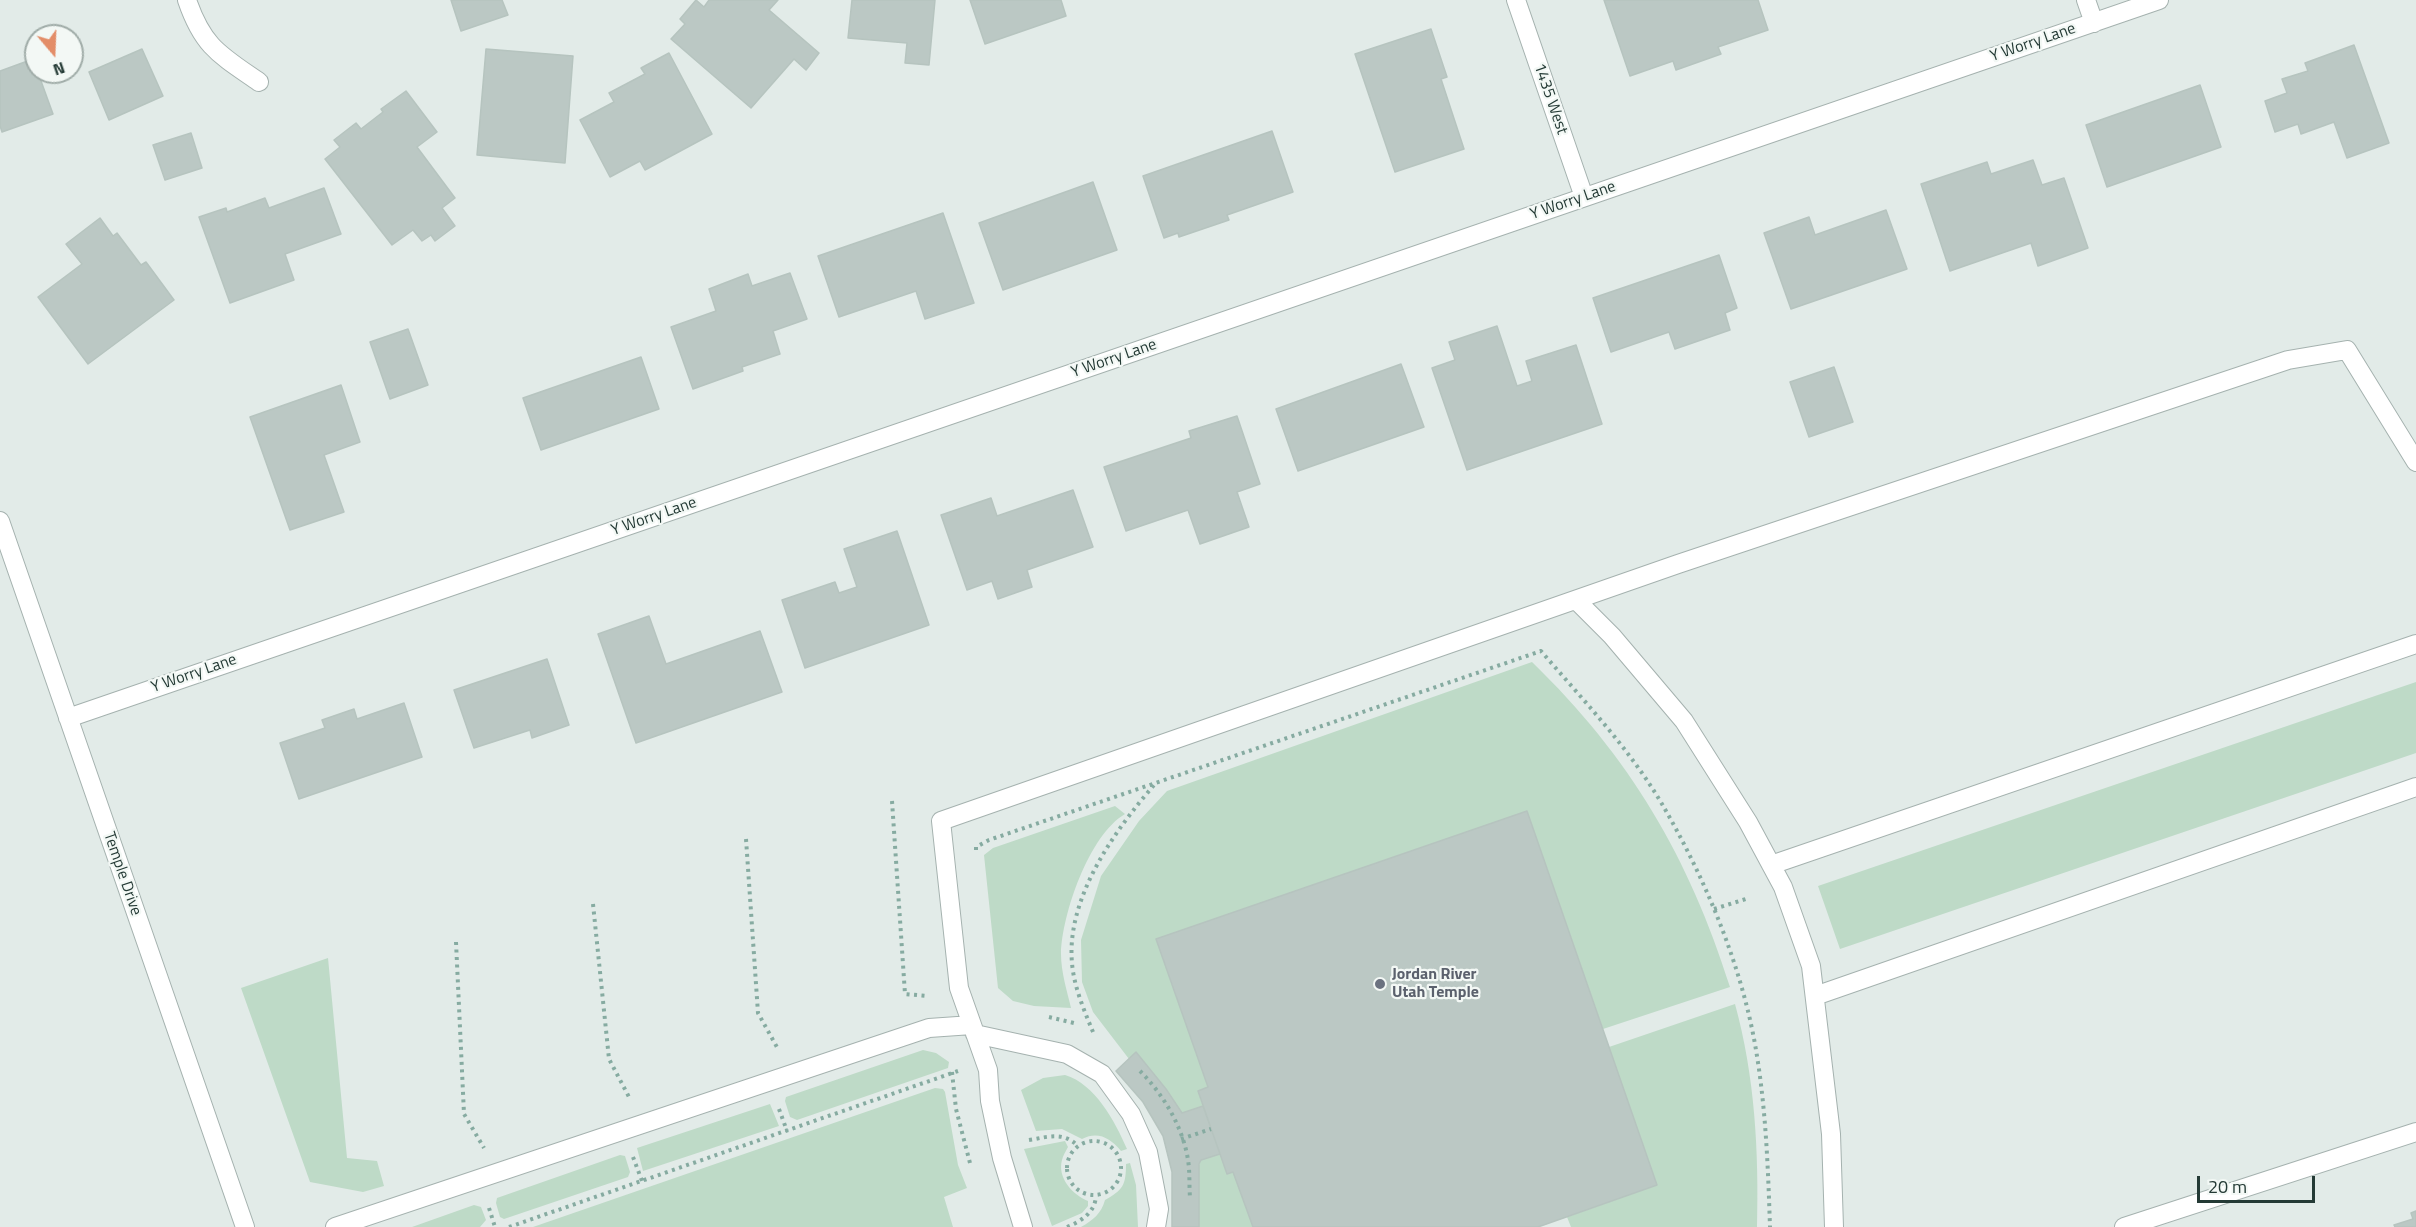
<!DOCTYPE html>
<html>
<head>
<meta charset="utf-8">
<style>
  body { margin:0 }
  #map { position:relative; width:2416px; height:1227px; overflow:hidden; background:#e2ebe8; font-family:"Titillium Web",sans-serif }
  canvas { display:block }
  .north { position:absolute; left:24px; top:24px; width:60px; height:60px; box-sizing:border-box; background:#f3f8f5; border:2px solid #a0aca8; border-radius:50%; rotate:161deg; font-size:16px; font-weight:700; line-height:24px; text-align:center; color:#243a35 }
  .north::after { content:''; display:block; margin:auto; width:21px; height:27px; background:#e38d68; clip-path:polygon(50% 0,100% 100%,50% 72%,0 100%) }
  .scale { position:absolute; left:2197px; top:1176px; width:118px; height:27px; box-sizing:border-box; border:3px solid #243a35; border-top:0; padding-left:8px; font-size:18px; line-height:21px; white-space:nowrap; color:#243a35; -webkit-text-stroke:4px #f3f8f5; paint-order:stroke }
</style>
</head>
<body>
<div id="map">
<canvas width="2416" height="1227"></canvas>
<div class="north">N</div>
<div class="scale">20 m</div>
</div>
<script>
const ctx = document.querySelector('canvas').getContext('2d');
ctx.lineJoin = 'round';
function fillPath(path, color) {
  ctx.fillStyle = color;
  ctx.fill(path, 'evenodd');
}
function strokePath(path, color, width, dash) {
  ctx.strokeStyle = color;
  ctx.lineWidth = width;
  ctx.lineCap = dash ? 'butt' : 'round';
  ctx.setLineDash(dash || []);
  ctx.stroke(path);
}
function drawText(font, color, halo, rows, align = 'center') {
  ctx.font = font + ' "Titillium Web",sans-serif';
  ctx.lineWidth = 4.5;
  ctx.setLineDash([]);
  ctx.textBaseline = 'middle';
  ctx.strokeStyle = halo;
  ctx.fillStyle = color;
  for (const [text, x, y, turn = 0] of rows) {
    ctx.save();
    ctx.translate(x, y);
    ctx.rotate((+turn || 0) * Math.PI / 180);
    ctx.textAlign = isNaN(turn) ? turn : align;
    if (halo) ctx.strokeText(text, 0, 0);
    ctx.fillText(text, 0, 0);
    ctx.restore();
  }
}
fillPath(new Path2D(`
  M1532 662C1630 757 1689 857 1730 987L1603 1029 1527 811 1156 939 1208 1087 1198 1091 1203 1106 1182 1113 1166 1089 1136 1052 1129 1059 1093 1012 1082 982 1081 940 1101 876 1139 821 1167 791Z
  M2416 682V753L1840 949 1818 886Z
  M1115 806 1125 814C1089 835 1062 914 1061 954 1061 972 1067 991 1071 1008L1034 1006 1013 1001 998 988 984 855 993 848Z
  M328 958 347 1158 377 1161 384 1186 363 1192 310 1182 241 988Z
  M1735 1004C1755 1077 1759 1152 1757 1227H1571L1567 1217 1657 1185 1609 1047Z
  M923 1050 936 1053 949 1062 948 1068 797 1120 790 1117 785 1101 786 1097Z
  M1065 1075C1095 1084 1115 1121 1127 1149L1121 1151C1110 1138 1098 1131 1082 1139L1062 1129 1036 1131 1021 1090 1043 1078Z
  M935 1088 943 1089 945 1092 958 1165 967 1188 944 1197 953 1227H533Z
  M770 1104 779 1126 643 1171 637 1148Z
  M1065 1141 1068 1147C1066 1151 1063 1155 1062 1160 1057 1178 1073 1195 1088 1201V1206L1082 1213 1052 1226 1024 1149Z
  M1220 1154 1233 1172 1253 1227H1199V1165L1201 1160Z
  M620 1155 625 1156 630 1172 628 1177 504 1219 500 1217 496 1203 497 1198Z
  M1130 1163 1136 1185 1138 1227H1081C1093 1220 1101 1214 1105 1200 1123 1190 1126 1185 1126 1164Z
  M474 1205 481 1207 486 1220 480 1227H412Z`), '#bedac7');
const building = new Path2D(`
  M451 0H502L508 15 461 31Z
  M696 0 704 7 709 0H778L769 10 819 53 806 70 794 59 751 108 671 39 685 24 680 19Z
  M852 0H935L929 65 905 63 907 43 848 38Z
  M970 0H1061L1066 16 985 44Z
  M1604 0H1758L1768 30 1718 47 1721 54 1676 70 1673 61 1630 76Z
  M1431 29 1447 77 1441 79 1464 149 1395 172 1355 54Z
  M2354 45 2389 143 2347 158 2334 122 2301 134 2298 124 2275 132 2265 101 2287 93 2282 79 2308 71 2305 63Z
  M142 49 163 96 109 120 89 72Z
  M486 49 573 56 565 163 477 155Z
  M669 53 712 134 645 170 640 161 610 177 580 120 614 102 609 93 645 74 641 68Z
  M33 59 53 114 2 132 0 126V71Z
  M2200 85 2221 147 2107 187 2086 125Z
  M406 91 437 132 417 147 455 198 442 208 455 226 435 241 431 235 422 241 413 230 392 245 325 159 340 147 334 140 356 123 361 129 383 112 381 109Z
  M1272 131 1293 192 1227 215 1229 220 1179 237 1178 233 1164 238 1143 176Z
  M191 133 202 168 165 180 153 145Z
  M2033 160 2042 185 2064 178 2088 248 2038 266 2031 243 1950 271 1921 184 1987 162 1991 174Z
  M1093 182 1117 250 1003 290 979 223Z
  M324 188 341 234 285 254 294 280 230 303 199 217 226 208 227 212 265 198 269 208Z
  M1886 210 1907 269 1791 309 1764 233 1809 217 1815 235Z
  M943 213 974 303 925 319 916 291 839 317 818 256Z
  M100 218 113 236 117 233 141 265 146 262 174 300 88 364 38 297 82 264 66 244Z
  M1719 255 1737 308 1725 313 1730 330 1675 349 1669 332 1611 352 1593 298Z
  M790 273 807 319 773 331 780 354 742 367 743 371 693 389 671 327 716 311 709 289 748 274 752 286Z
  M1497 326 1517 386 1532 381 1526 361 1576 345 1602 424 1467 470 1432 368 1455 360 1449 342Z
  M408 329 428 385 390 399 370 342Z
  M641 357 659 409 541 450 523 398Z
  M1401 364 1424 427 1298 471 1276 409Z
  M1834 367 1853 422 1809 437 1790 382Z
  M341 385 360 442 324 455 344 512 290 530 250 417Z
  M1237 416 1260 484 1237 492 1249 527 1200 544 1188 510 1126 531 1104 467 1191 438 1189 431Z
  M1073 490 1093 547 1027 570 1032 587 998 599 992 581 967 590 941 515 991 498 997 516Z
  M897 531 929 625 805 668 782 600 835 582 839 593 857 587 844 549Z
  M649 616 666 664 760 631 782 692 636 743 598 634Z
  M547 659 569 725 532 738 530 730 474 748 454 690Z
  M404 703 422 757 299 799 280 743 325 728 322 720 354 709 357 719Z
  M1527 811 1657 1185 1538 1227H1253L1233 1172 1227 1174 1198 1091 1208 1087 1156 939Z
  M1136 1052 1166 1089 1182 1113 1203 1106 1220 1154 1201 1160 1199 1164V1227H1172V1172L1163 1136 1143 1102 1116 1071Z
  M2416 1211V1227H2395L2394 1225 2413 1219 2411 1213Z`);
fillPath(building, '#bbc8c4');
strokePath(building, '#b6c4bf', 1.5);
const minor = new Path2D(`
  M187 0C203 47 220 55 259 82
  M1516 0 1584 197
  M2086 0 2094 23
  M0 521 245 1227
  M1576 600 1612 636 1684 721 1748 822 1783 887 1811 966 1831 1134 1834 1227
  M68 718 2159 0
  M1771 865 2416 644
  M1815 996 2416 787
  M975 1034 1067 1054 1102 1074 1131 1114 1148 1152 1159 1209 1156 1227
  M335 1227 929 1028 972 1025
  M1023 1227 1002 1158 990 1101 988 1070 959 988 941 821 1678 564 2288 360 2347 350 2416 462
  M2124 1227 2416 1132`);
strokePath(minor, '#a5b2af', 20);
strokePath(new Path2D(`
  M892 801 905 994 927 996
  M746 839 758 1013 778 1049
  M976 850V847L989 840 1541 651C1583 700 1629 748 1662 804 1705 878 1742 966 1756 1050 1766 1109 1768 1168 1770 1227
  M593 904 609 1059 629 1097
  M1714 909 1749 898
  M456 942 464 1114 484 1148
  M1049 1017 1074 1023
  M1093 1032C1084 1010 1074 987 1072 963 1066 898 1115 830 1155 784
  M1140 1071C1163 1094 1183 1127 1188 1160 1190 1172 1189 1185 1190 1197
  M952 1072 956 1109 971 1167
  M779 1109 787 1131
  M1181 1139 1211 1129
  M1029 1140C1048 1137 1063 1131 1078 1146
  M1067 1168a27 27 0 1 1 54 0a27 27 0 1 1-54 0Z
  M633 1157 642 1181
  M489 1208 495 1227
  M509 1227 958 1071
  M1067 1227C1082 1221 1095 1212 1096 1196`), '#86aba1', 4, [3, 4.5]);
strokePath(minor, '#fff', 18);
for (const [x, y, r, color] of [
  [1380,984,6,"#6b7280"]
]) {
  const dot = new Path2D();
  dot.arc(x, y, r, 0, 2 * Math.PI);
  ctx.fillStyle = color;
  ctx.fill(dot);
  strokePath(dot, '#f3f8f5', 2);
}
drawText('16px', '#243a35', '#f3f8f5', [
  ["Y Worry Lane",2033,43,-19],
  ["1435 West",1550,99,71],
  ["Y Worry Lane",1573,201,-19],
  ["Y Worry Lane",1114,359,-19],
  ["Y Worry Lane",654,517,-19],
  ["Y Worry Lane",194,674,-19],
  ["Temple Drive",122,874,71]
]);
drawText('bold 16px', '#5b616d', '#f3f8f5', [
  ["Jordan River",1392,975],
  ["Utah Temple",1392,993]
], 'left');
</script>
</body>
</html>
